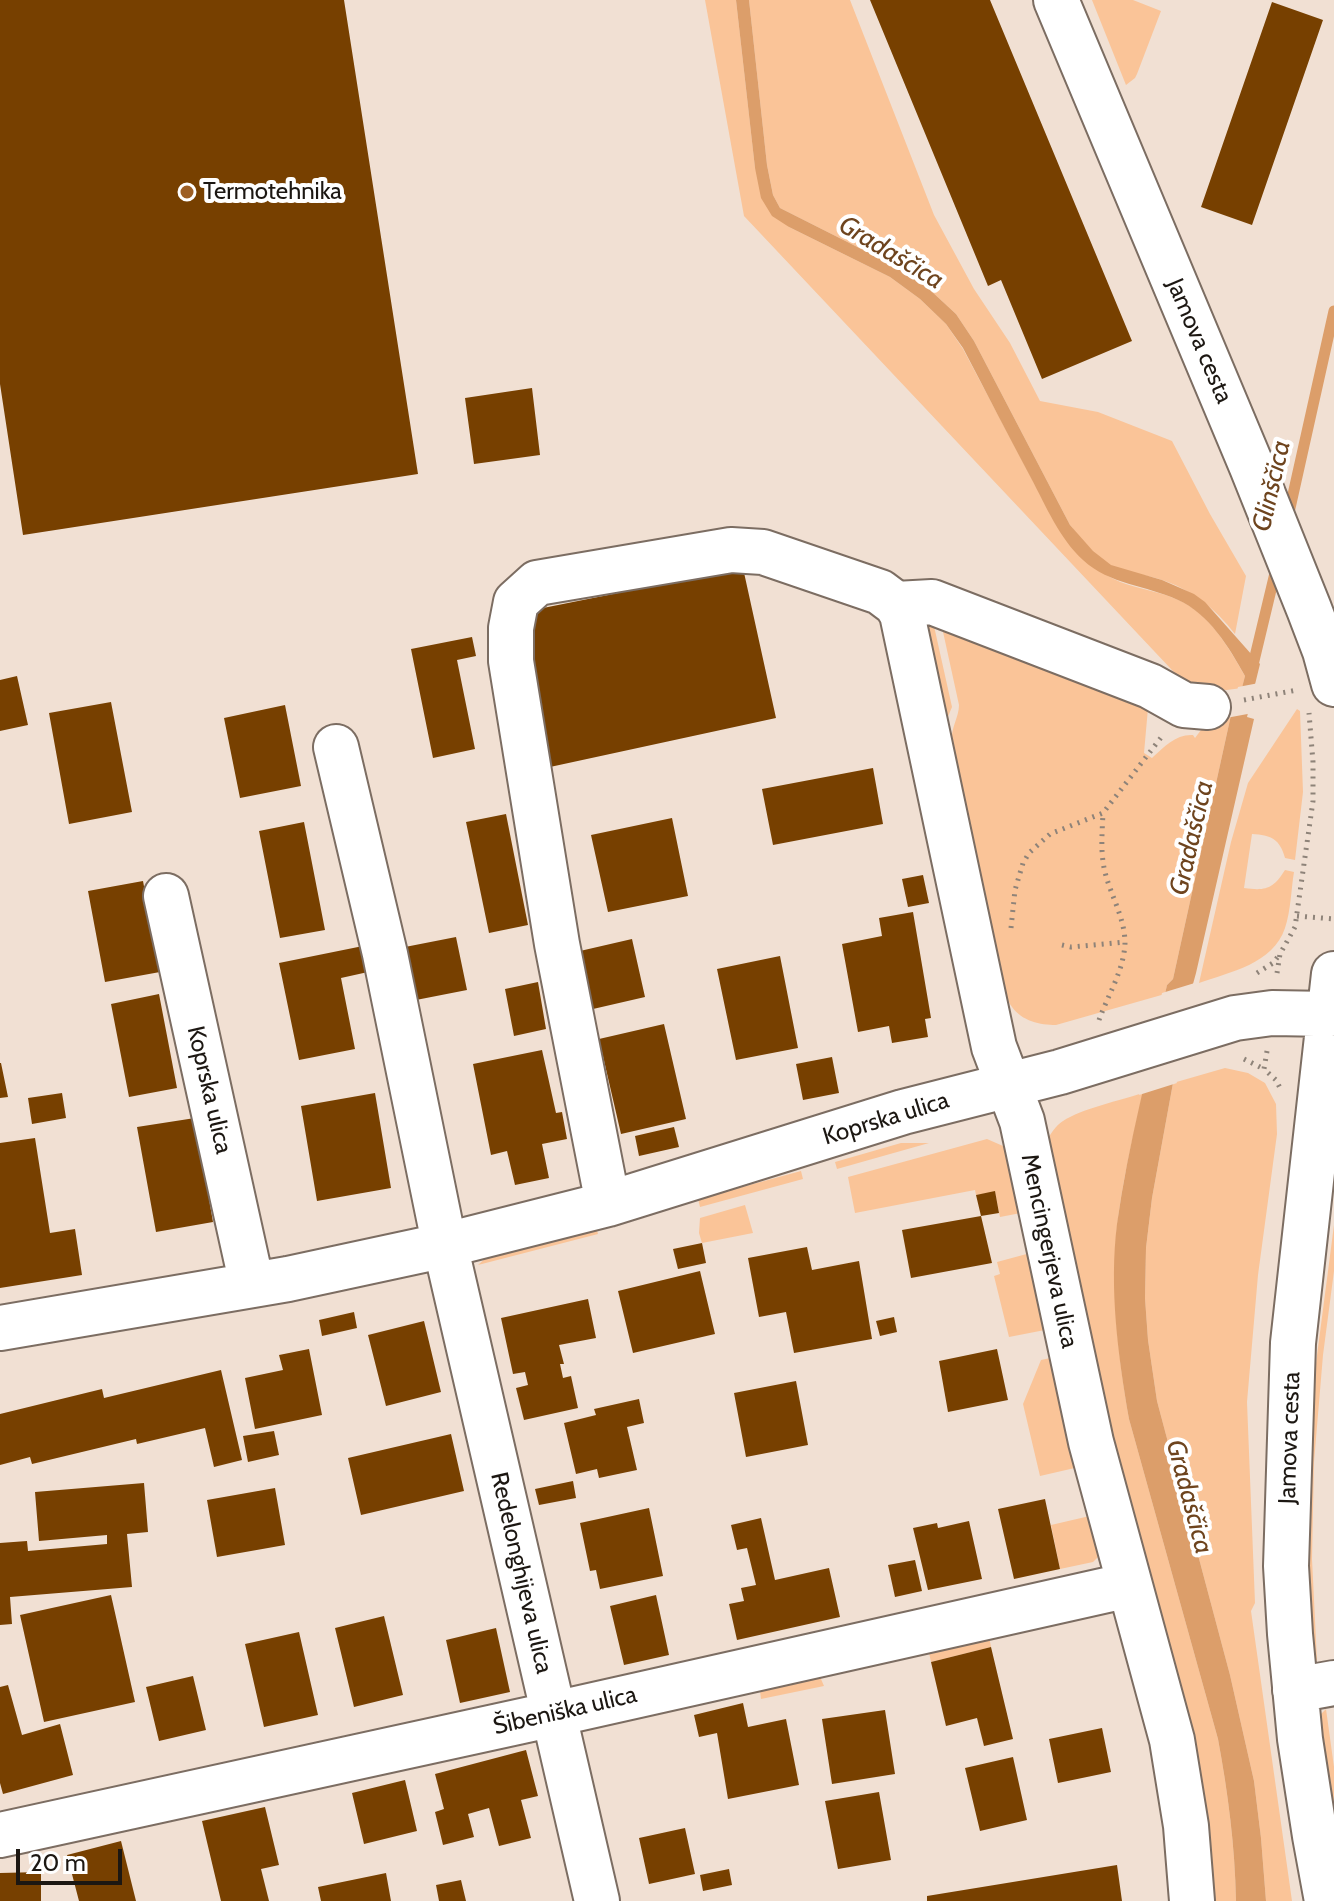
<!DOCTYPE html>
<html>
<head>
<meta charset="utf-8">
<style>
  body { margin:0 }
  #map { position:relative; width:1334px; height:1901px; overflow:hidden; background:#f1e0d3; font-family:Cabin,sans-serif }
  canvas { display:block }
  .scale { position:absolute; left:16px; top:1849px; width:106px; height:36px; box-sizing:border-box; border:4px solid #1c1712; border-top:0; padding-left:10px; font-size:24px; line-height:28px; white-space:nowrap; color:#1c1712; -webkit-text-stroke:6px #fff; paint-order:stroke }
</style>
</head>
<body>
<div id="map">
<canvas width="1334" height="1901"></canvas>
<div class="scale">20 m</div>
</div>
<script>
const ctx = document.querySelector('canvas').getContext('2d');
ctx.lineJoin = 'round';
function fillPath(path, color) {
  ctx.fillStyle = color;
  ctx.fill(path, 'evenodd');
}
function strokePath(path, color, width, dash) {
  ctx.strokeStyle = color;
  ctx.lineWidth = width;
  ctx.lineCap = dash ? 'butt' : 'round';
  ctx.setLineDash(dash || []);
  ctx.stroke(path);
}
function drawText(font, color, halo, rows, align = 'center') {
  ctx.font = font + ' Cabin,sans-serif';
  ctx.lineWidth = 8;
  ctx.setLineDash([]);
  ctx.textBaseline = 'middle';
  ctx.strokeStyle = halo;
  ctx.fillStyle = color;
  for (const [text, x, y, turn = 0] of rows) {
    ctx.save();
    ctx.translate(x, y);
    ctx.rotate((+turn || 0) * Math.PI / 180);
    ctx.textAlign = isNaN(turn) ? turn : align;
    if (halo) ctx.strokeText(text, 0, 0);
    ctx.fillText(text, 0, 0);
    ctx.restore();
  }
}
fillPath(new Path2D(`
  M705 0H736L755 168 789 227 890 277 920 299 946 324 963 349 1056 524C1073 550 1096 574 1126 584 1148 591 1172 594 1191 607 1215 623 1231 652 1245 676L1242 688 1204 693 1187 686 744 216Z
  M749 0H850L934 215 974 289 1010 343 1040 401 1098 412 1172 441 1210 514 1246 576 1235 634C1215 608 1191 589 1159 579 1143 574 1125 573 1110 565 1094 555 1081 539 1070 525L974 341 956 314 929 289 897 267 780 208 773 195 767 165Z
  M1092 0H1133L1161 11 1137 74 1135 78 1126 85Z
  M940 618 1149 697 1144 753 1152 758C1164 747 1176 734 1193 735L1195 738 1207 722 1231 715 1173 979 1167 985 1165 994 1056 1025C1040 1025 1022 1021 1012 1007 1003 996 998 956 995 941 981 874 967 807 952 740 951 727 959 717 959 705Z
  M919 626H934L952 707 947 719 940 721Z
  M1297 709 1300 711 1303 792 1295 860 1285 858C1280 839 1271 835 1252 834L1244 888C1266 891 1273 889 1285 870L1294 872C1291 890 1291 910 1285 928 1273 964 1230 972 1199 983L1231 842 1248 783Z
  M1225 1068 1248 1073 1265 1083 1276 1104 1277 1134 1258 1275 1247 1402 1255 1603 1251 1611 1292 1901H1266L1261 1838 1254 1781 1230 1675 1157 1401 1148 1340 1145 1298 1146 1248 1152 1198 1173 1083Z
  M1143 1093C1133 1137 1122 1182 1117 1227 1111 1291 1118 1356 1129 1419L1218 1739C1228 1793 1235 1846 1236 1901H1210L1103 1425 1046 1141C1051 1134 1055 1126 1063 1121 1081 1109 1121 1100 1143 1093Z
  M987 1139 1003 1146 1009 1153 1026 1212 1000 1217 995 1192 976 1195 975 1190 855 1213 848 1177Z
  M901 1143H929L837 1169 835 1162Z
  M801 1171 803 1179 700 1207 698 1199Z
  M745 1205 753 1233 702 1243 699 1233 700 1218Z
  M1334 1225V1271L1323 1355 1314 1462 1312 1559 1317 1661 1313 1657 1306 1586 1310 1409Z
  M596 1227 598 1234 478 1265 488 1256Z
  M1034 1252 1050 1329 1009 1337 994 1276 1000 1274 997 1262Z
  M1055 1357 1079 1467 1040 1476 1023 1404 1041 1360Z
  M1094 1515 1102 1553 1093 1562 1060 1569 1051 1525Z
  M989 1636 991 1647 931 1662 928 1648Z
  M818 1672 824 1686 761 1699 759 1682Z
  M1326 1709 1334 1767V1819L1319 1720 1321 1714Z`), '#fac498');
fillPath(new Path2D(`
  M736 0H749L767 165 773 195 780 208 897 267 929 289 956 314 974 341 1070 525 1093 551 1111 565 1162 580 1194 594 1205 602 1260 664 1247 717 1254 719 1196 973 1166 1083H1173L1152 1198 1146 1248 1145 1298 1148 1340 1157 1401 1230 1675 1254 1781 1261 1838 1266 1901H1236C1235 1846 1228 1793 1218 1739L1129 1419C1118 1355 1109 1288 1117 1224 1128 1144 1150 1064 1167 985L1173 979 1231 715H1235L1245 676C1229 647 1209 614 1178 600 1146 585 1110 585 1083 560 1059 538 1046 506 1031 478 1008 435 986 392 963 348L946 324 920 299 890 277 789 227 772 216 761 198 755 168Z`), '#dc9e6a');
fillPath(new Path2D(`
  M1259 683 1253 713 1226 718 1228 713 1232 711 1238 687Z
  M1198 982 1171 1079H1175L1177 1083 1139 1095 1162 993Z`), '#f1e0d3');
strokePath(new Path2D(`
  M1288 517 1334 311
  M1252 669 1276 569`), '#dc9e6a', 11);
fillPath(new Path2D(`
  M0 0H344L418 474 23 535 0 384Z
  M870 0H990L1132 341 1042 379 1001 280 988 286Z
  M1272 2 1323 20 1252 225 1201 207Z
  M532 388 540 455 474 464 465 398Z
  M743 568 776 718 550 767 524 627 543 608Z
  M472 637 476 656 457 660 475 749 433 758 411 649Z
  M17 676 28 725 0 731V680Z
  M111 702 132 812 69 824 49 713Z
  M285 705 301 786 240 798 224 718Z
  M873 768 883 824 773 845 762 789Z
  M506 814 528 925 489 933 466 822Z
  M672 818 688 896 608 912 591 835Z
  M304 822 325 930 280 938 259 831Z
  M923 875 929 903 908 907 902 879Z
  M143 881 160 972 105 982 88 891Z
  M913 912 931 1018 925 1019 928 1037 892 1043 889 1026 858 1032 842 944 882 936 879 918Z
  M456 937 467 990 416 1000 405 947Z
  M632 939 645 997 580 1012 567 954Z
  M363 946 368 972 341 978 355 1049 299 1060 279 963Z
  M780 956 798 1048 736 1060 717 969Z
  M538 982 546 1029 514 1036 505 989Z
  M159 994 177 1088 129 1097 111 1004Z
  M664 1024 686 1119 621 1134 599 1039Z
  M542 1050 556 1113 562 1112 567 1139 542 1144 549 1178 515 1185 507 1151 491 1155 473 1064Z
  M832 1057 839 1093 803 1100 796 1064Z
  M0 1063H1L8 1097 0 1098Z
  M62 1093 66 1118 32 1124 28 1098Z
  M375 1093 391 1188 317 1201 301 1106Z
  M195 1118 213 1222 156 1232 137 1127Z
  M674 1127 679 1147 639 1156 635 1136Z
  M35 1138 50 1233 75 1229 82 1275 0 1288V1143Z
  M995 1191 999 1213 981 1216 976 1195Z
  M981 1216 992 1263 911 1278 902 1230Z
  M702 1243 706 1263 678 1269 673 1249Z
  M807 1247 812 1270 859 1261 872 1339 794 1353 786 1312 759 1317 748 1258Z
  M700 1271 715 1334 633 1353 618 1291Z
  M588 1299 596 1338 559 1345 564 1364H560L563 1378 571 1376 578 1408 524 1420 516 1388 528 1385 525 1372 513 1374 501 1318Z
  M354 1312 357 1328 322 1336 319 1320Z
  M894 1317 897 1332 880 1336 876 1321Z
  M424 1321 441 1392 386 1406 368 1335Z
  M309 1349 322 1415 255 1429 245 1378 283 1370 279 1355Z
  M997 1349 1008 1400 948 1412 939 1361Z
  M221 1370 242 1460 214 1467 205 1428 137 1444 136 1439 32 1464 30 1457 0 1465V1414L102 1389 104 1398Z
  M796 1381 808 1445 746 1457 734 1393Z
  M639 1399 644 1423 627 1427 637 1470 599 1478 597 1469 576 1474 564 1423 596 1415 594 1409Z
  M274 1431 279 1455 248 1462 243 1436Z
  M451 1434 464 1491 361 1515 348 1458Z
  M573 1481 576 1498 539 1505 535 1489Z
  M144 1483 148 1532 127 1534 132 1587 10 1597 12 1624 0 1625V1543L27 1541 28 1551 107 1544V1535L39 1541 35 1492Z
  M275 1488 285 1545 217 1557 207 1500Z
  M1045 1499 1060 1569 1014 1579 998 1509Z
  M649 1508 663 1576 600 1589 596 1570 590 1571 580 1523Z
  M761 1518 775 1580 829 1568 840 1617 737 1640 729 1604 744 1601 741 1588 756 1585 747 1548 737 1550 731 1525Z
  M969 1521 982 1579 928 1590 913 1528 937 1523 938 1528Z
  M915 1560 922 1591 895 1597 888 1565Z
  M111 1595 135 1702 44 1722 20 1615Z
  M656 1595 669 1655 624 1665 610 1606Z
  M384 1616 403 1695 354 1707 335 1628Z
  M496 1628 510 1692 460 1703 446 1640Z
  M299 1632 318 1715 264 1727 245 1644Z
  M991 1647 1013 1739 984 1746 977 1718 946 1726 931 1662Z
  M193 1676 206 1730 159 1741 146 1687Z
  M8 1685 22 1735 60 1724 73 1775 3 1794 0 1783V1687Z
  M743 1703 748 1727 786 1719 799 1785 728 1799 717 1733 699 1737 694 1715Z
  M885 1710 895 1774 832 1784 822 1719Z
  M1102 1728 1111 1772 1058 1783 1049 1739Z
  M526 1750 538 1796 521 1800 531 1838 499 1846 489 1808 468 1814 474 1837 443 1845 435 1812 444 1809 435 1774Z
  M1013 1757 1027 1820 980 1831 965 1768Z
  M405 1780 417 1831 364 1844 352 1793Z
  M879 1792 891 1860 838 1869 825 1801Z
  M265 1807 279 1865 261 1869 269 1901H221L202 1821Z
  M685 1828 695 1874 649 1884 639 1838Z
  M121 1841 136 1901H79L67 1855Z
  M1117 1865 1122 1901H927V1896Z
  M729 1869 732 1885 703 1891 700 1875Z
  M41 1872V1901H0V1873Z
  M386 1873 391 1901H321L318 1887Z
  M461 1880 466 1901H439L436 1885Z`), '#774000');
const minor = new Path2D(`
  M1056 0 1252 467 1309 609 1325 651 1334 684
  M896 604 932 602 1150 686 1184 705 1208 707
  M336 747 385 954 440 1223 597 1901
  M166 896 252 1285
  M608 1204 557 944 511 661V628L516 602 537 583 731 550 763 552 880 592 896 604 902 614 994 1047 1022 1121 1091 1442 1172 1740 1186 1826 1192 1901
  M0 1328 288 1279 446 1245 608 1204 903 1112 1060 1072 1235 1018 1272 1013 1330 1014
  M1295 1690 1334 1683
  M0 1835 554 1714 1129 1585
  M1327 1901 1315 1836 1300 1739 1290 1634 1286 1566 1293 1343 1334 974`);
strokePath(minor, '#7c6d62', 48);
strokePath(new Path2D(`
  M1244 700 1297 690
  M1297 916 1334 919
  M1011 928 1015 890 1023 863 1029 853 1050 834 1103 813 1163 735
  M1062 945 1071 947 1125 942
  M1257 973 1273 963 1280 954
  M1277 973 1280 954 1295 927 1313 801V762L1309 713
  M1099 1020C1108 995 1124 970 1125 943 1125 920 1112 897 1106 876 1100 855 1102 835 1103 813
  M1267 1051 1264 1069 1276 1080 1281 1090
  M1244 1059 1264 1069`), '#8e8379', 5, [2, 6]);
strokePath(minor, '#fff', 44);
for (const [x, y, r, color] of [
  [187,192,8,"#9d5f24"]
]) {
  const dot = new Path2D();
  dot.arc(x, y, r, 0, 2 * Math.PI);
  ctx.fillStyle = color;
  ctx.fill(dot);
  strokePath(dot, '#fff', 3);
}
drawText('24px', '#1c1712', '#fff', [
  ["Termotehnika",203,192]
], 'left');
drawText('24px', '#1c1712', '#fff', [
  ["Jamova cesta",1199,341,67],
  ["Koprska ulica",209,1090,77],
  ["Koprska ulica",886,1119,-17],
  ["Mencingerjeva ulica",1049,1251,78],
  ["Jamova cesta",1290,1438,-88],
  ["Redelonghijeva ulica",521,1573,77],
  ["Šibeniška ulica",565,1711,-13]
]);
drawText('italic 26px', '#6e441e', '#fff', [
  ["Gradaščica",891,253,31],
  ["Glinščica",1272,486,-77],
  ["Gradaščica",1192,838,-77],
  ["Gradaščica",1189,1497,75]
]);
</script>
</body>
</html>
